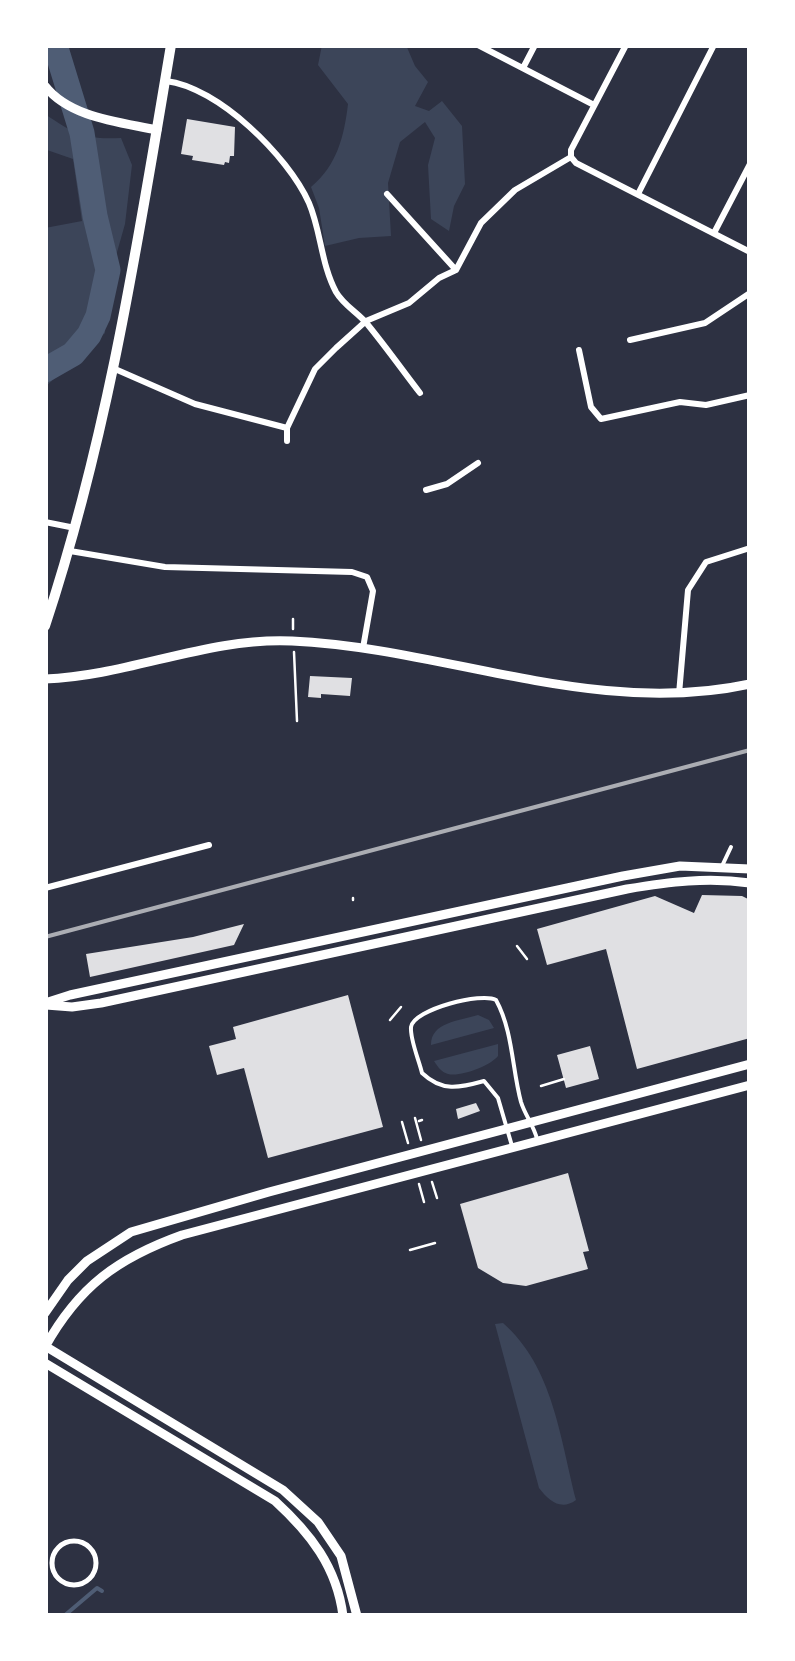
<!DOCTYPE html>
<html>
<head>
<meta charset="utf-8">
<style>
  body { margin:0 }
  #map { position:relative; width:795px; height:1661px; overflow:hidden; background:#2d3142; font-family:"DejaVu Sans",sans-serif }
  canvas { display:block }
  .frame { position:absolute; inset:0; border:48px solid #fff; pointer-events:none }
</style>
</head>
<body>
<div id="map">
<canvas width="795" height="1661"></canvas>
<div class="frame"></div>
</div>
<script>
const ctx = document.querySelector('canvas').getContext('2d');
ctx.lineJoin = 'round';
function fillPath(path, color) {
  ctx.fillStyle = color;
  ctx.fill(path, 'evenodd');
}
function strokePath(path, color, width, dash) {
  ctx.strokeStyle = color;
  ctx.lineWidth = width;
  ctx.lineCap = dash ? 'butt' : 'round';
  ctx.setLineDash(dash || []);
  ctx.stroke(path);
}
fillPath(new Path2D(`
  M322 45H406L415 66 428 82 415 106 429 111 442 101 462 126 465 184 454 206 449 231 431 219 428 165 435 138 425 122 400 142 388 183 391 236 359 238 325 246 319 208 311 187C337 165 344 137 348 104L318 65Z
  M45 114C74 134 86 140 121 138L132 165 125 224 108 284 105 333 45 387V228L82 221 73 159 47 150 45 153Z
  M478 1015 489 1020 494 1028 431 1045C431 1022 459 1021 478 1015Z
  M498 1044V1056C490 1066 461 1077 448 1074 441 1072 438 1067 434 1061Z
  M503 1323C553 1367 560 1437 576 1500 561 1511 549 1501 539 1488L495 1324Z`), '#3c4559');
strokePath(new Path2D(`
  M64 1616 97 1588 102 1591`), '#4f5d75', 4);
strokePath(new Path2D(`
  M45 370 73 354 89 335 98 316 108 270 95 216 82 133 55 45`), '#4f5d75', 25);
fillPath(new Path2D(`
  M187 119 235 127 234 156H230L229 163 225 162 224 165 192 160 193 156 181 154Z
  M310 676 352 678 350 696 321 694V698L308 697Z
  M702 895 742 896 750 900V1038L637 1069 606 949 547 965 537 929 655 896 694 913Z
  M244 924 234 945 90 977 86 954 193 937Z
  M348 995 383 1127 268 1158 244 1068 217 1075 209 1046 236 1039 233 1027Z
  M590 1046 599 1079 566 1088 557 1055Z
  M476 1103 480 1111 458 1119 456 1109Z
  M568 1173 589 1251 583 1252 588 1269 526 1286 503 1283 478 1268 460 1204Z`), '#e0e0e3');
strokePath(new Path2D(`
  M293 619V629
  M294 652 297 721
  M353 898V900
  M517 946 527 959
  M390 1020 401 1007
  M541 1086 564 1079
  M415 1118 421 1140
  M419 1121 422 1120
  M402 1122 408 1143
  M432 1182 437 1198
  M419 1184 424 1202
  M410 1250 435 1243`), '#fff', 2.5);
strokePath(new Path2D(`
  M722 866 731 847
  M512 1146 498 1098 484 1081C459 1088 442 1092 422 1073 419 1060 410 1040 411 1027 414 1009 482 992 496 1000 513 1031 512 1069 521 1102 525 1115 534 1126 537 1139`), '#fff', 4);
strokePath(new Path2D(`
  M52 1563a22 22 0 1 1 44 0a22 22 0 1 1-44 0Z`), '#fff', 5);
strokePath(new Path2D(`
  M478 45 594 105
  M626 45 571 150V157L576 163 750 252
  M523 68 535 45
  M166 81C218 87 288 156 309 203 321 231 321 264 336 292 344 306 359 313 368 325 386 347 403 371 420 393
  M387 194 456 270
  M638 194 714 45
  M714 233 750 164
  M630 340 705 323 750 293
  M579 350 591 407 601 419 680 402 706 405 750 395
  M115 369 195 404 287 428V441
  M287 428 315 369 336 348 366 321 409 303 439 278 456 270 481 223 515 190 571 157
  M426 490 447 484 478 463
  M45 522 75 528
  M70 551 165 567 352 572 367 577 373 591 363 648
  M679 694 688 590 706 562 750 548
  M45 888 209 845`), '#fff', 6);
strokePath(new Path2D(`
  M45 86C70 118 120 122 157 130
  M45 1003 70 995 623 876 680 866 750 869
  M46 1005 72 1007 101 1003 627 889C669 882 707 877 750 883
  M45 1313 68 1280 87 1261 131 1232 269 1192 750 1064
  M45 1346 283 1490 318 1522 341 1556 357 1616
  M45 1347C79 1286 118 1258 182 1235L750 1085
  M45 1363 275 1501C310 1533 337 1567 343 1616`), '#fff', 9);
strokePath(new Path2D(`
  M45 679C129 676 207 637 292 641 446 648 594 718 750 684`), '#fff', 9);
strokePath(new Path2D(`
  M45 626C108 436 138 241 171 45`), '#fff', 10);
strokePath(new Path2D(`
  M45 937 750 750`), '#abadb3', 4);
</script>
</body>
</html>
